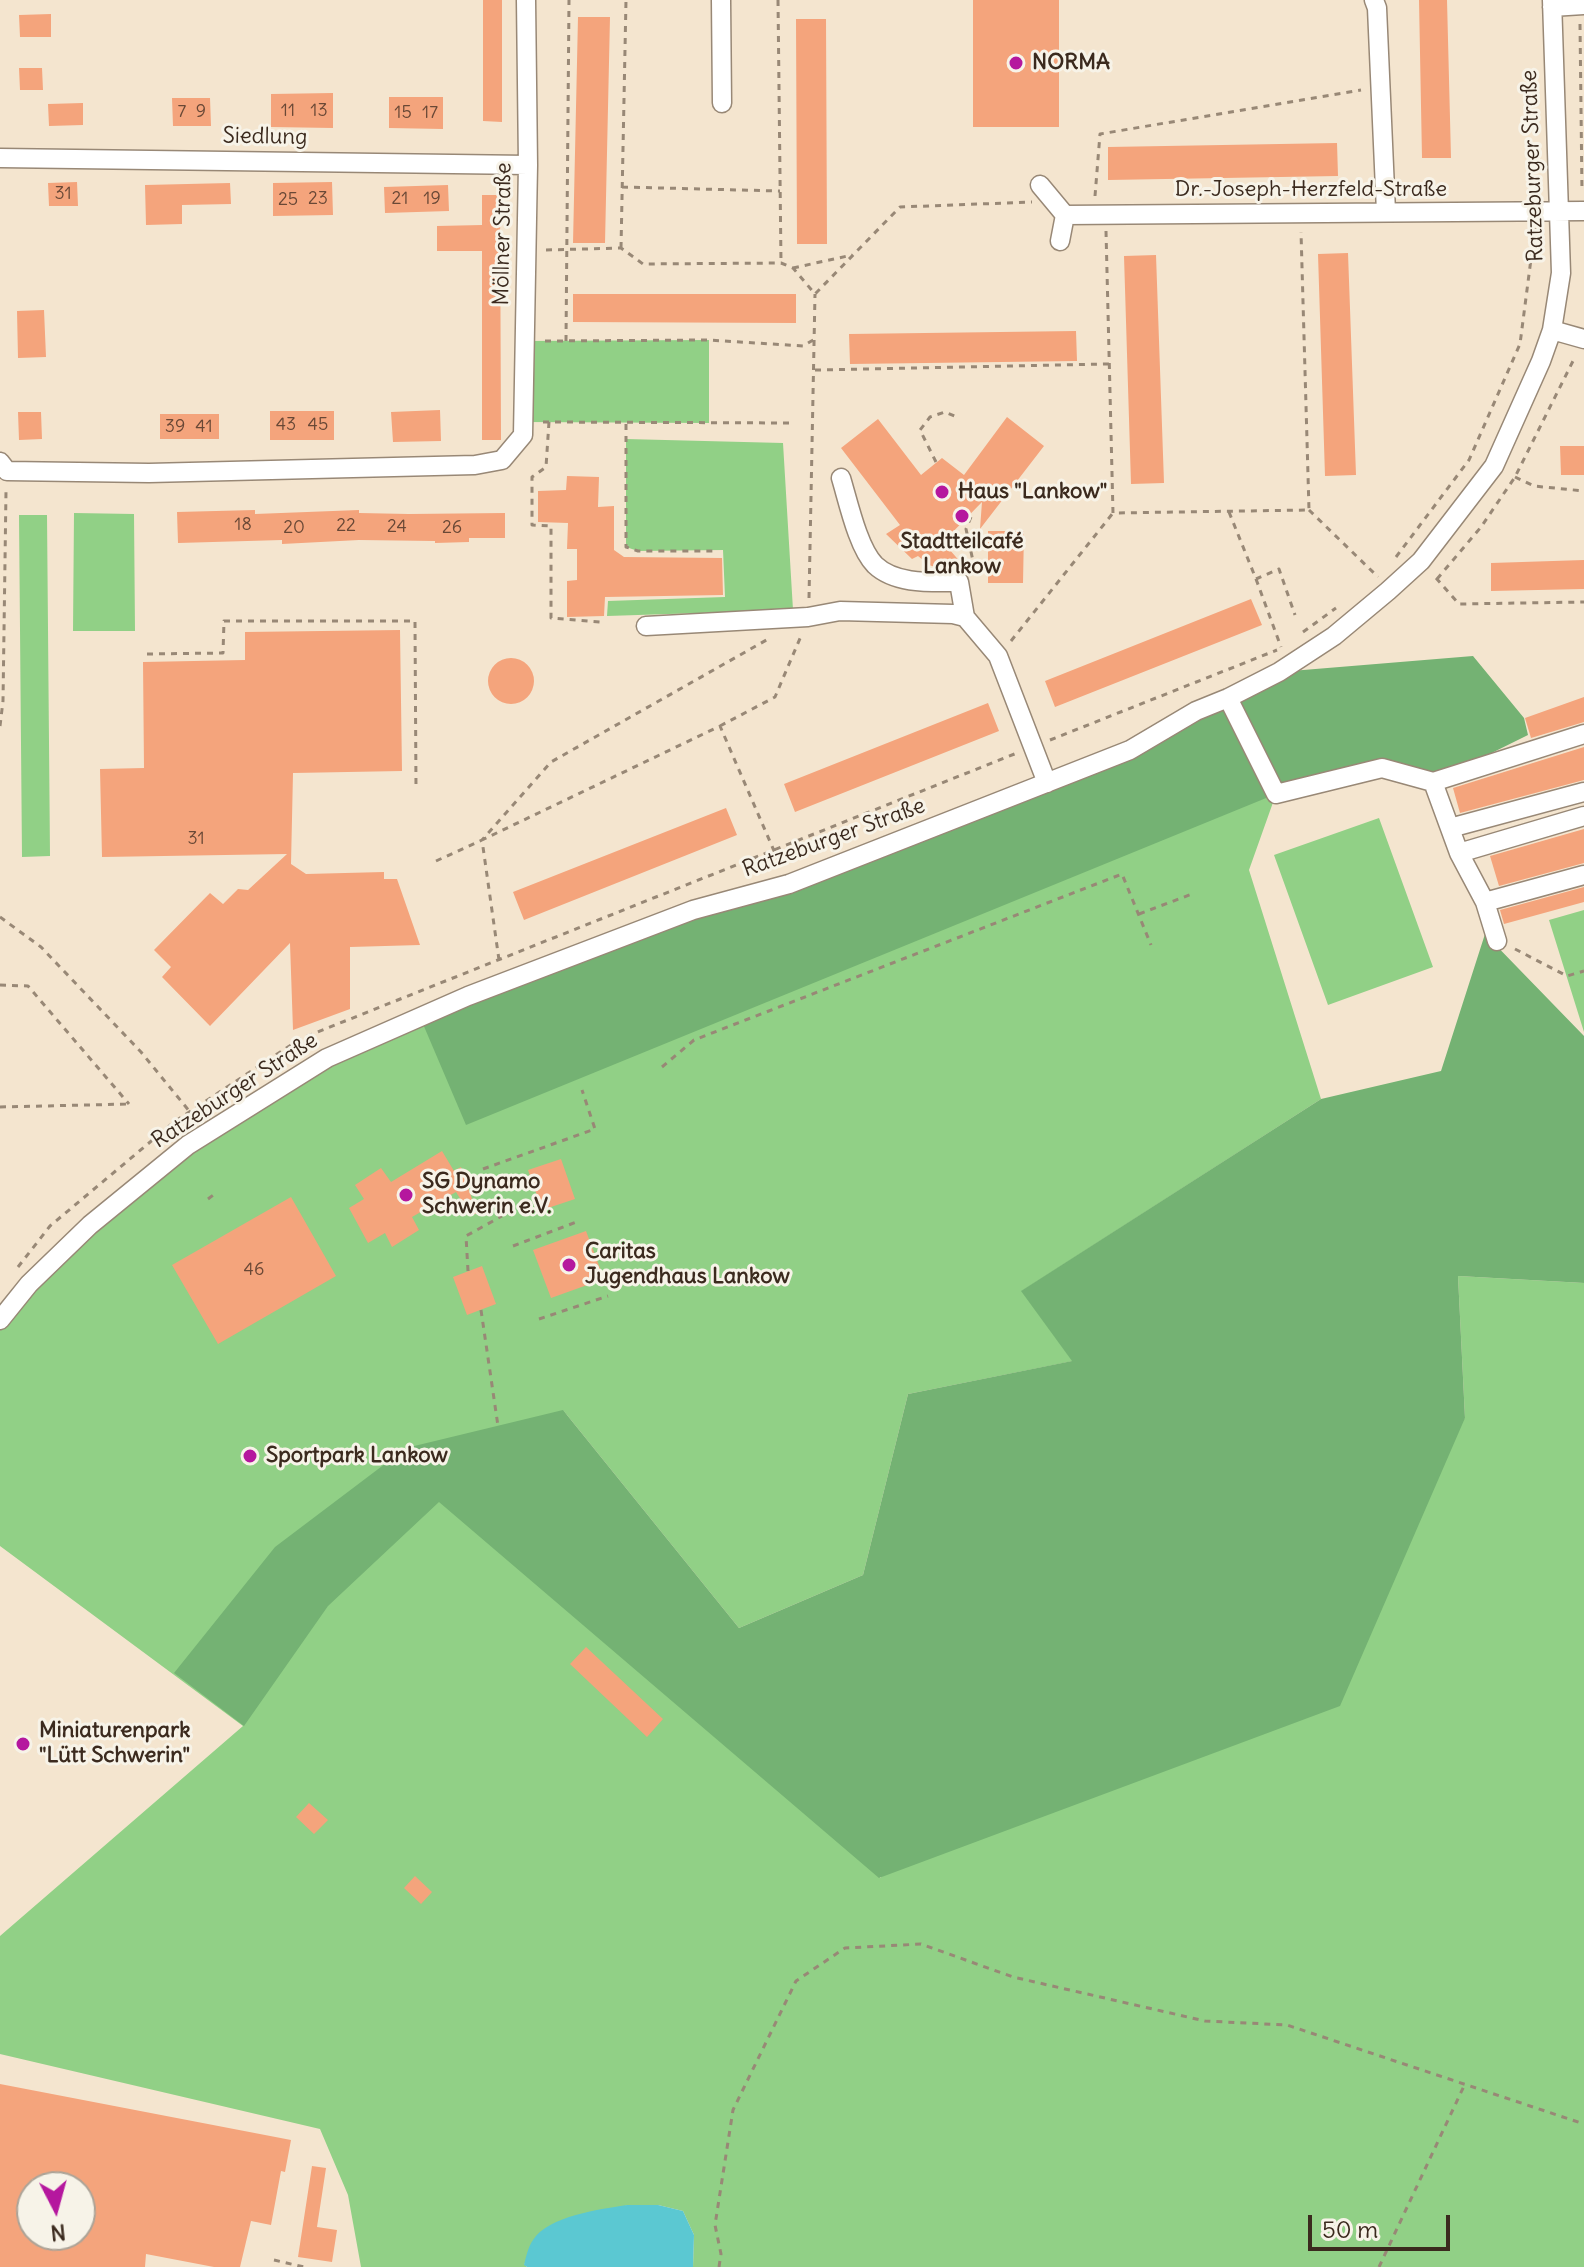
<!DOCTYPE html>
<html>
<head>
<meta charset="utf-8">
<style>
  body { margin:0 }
  #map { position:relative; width:1584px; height:2267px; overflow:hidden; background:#f4e5cf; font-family:Delius,sans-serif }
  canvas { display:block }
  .north { position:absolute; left:16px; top:2171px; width:80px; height:80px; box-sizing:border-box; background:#f7f3e8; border:2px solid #aca397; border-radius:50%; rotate:174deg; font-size:22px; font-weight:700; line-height:32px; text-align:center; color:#3b2a1e }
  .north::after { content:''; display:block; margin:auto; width:28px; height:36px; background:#b5179e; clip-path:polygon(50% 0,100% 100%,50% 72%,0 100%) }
  .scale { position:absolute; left:1308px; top:2215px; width:142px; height:36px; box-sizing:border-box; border:4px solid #3b2a1e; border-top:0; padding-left:10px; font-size:24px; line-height:28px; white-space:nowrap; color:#3b2a1e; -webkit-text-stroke:6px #f7f3e8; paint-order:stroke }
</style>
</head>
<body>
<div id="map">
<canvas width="1584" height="2267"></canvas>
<div class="north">N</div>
<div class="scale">50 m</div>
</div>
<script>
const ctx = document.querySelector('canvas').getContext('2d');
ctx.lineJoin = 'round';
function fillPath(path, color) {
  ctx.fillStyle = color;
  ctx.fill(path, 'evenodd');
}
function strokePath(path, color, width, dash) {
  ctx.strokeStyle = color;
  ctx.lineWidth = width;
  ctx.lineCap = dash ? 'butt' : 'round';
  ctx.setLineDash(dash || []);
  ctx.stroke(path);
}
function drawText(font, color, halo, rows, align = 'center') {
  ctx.font = font + ' Delius,sans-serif';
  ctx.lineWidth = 6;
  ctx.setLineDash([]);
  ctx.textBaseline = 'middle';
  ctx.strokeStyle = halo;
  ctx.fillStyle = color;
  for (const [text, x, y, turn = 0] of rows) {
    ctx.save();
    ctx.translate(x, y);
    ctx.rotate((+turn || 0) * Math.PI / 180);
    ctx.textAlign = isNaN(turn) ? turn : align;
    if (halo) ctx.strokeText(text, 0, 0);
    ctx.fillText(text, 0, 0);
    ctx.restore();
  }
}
fillPath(new Path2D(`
  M709 340V423L523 422 525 341Z
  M626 439 783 443 793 610 607 616 608 601 725 597 723 550 638 551 626 547Z
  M74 513 134 514 135 631H73Z
  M19 515H47L50 856 22 857Z
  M1276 794 1249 870 1321 1099 1022 1291 1073 1361 908 1394 863 1575 739 1628 563 1410 880 1878 1465 1418 1458 1276 1584 1283V2267H693L694 2235 683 2211 658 2205H627L524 2264 527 2267H361L348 2195 320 2129 0 2054V1936L243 1726 0 1546V1320L188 1145 392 1029Z
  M1379 818 1433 967 1328 1005 1274 855Z
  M1584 910V1032L1549 920Z`), '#91d086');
fillPath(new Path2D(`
  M1473 656 1524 718 1528 735 1433 782 1382 768 1276 794 466 1125 420 1017 1047 783 1279 672Z
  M1485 934 1584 1036V1283L1458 1276 1465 1418 1340 1706 879 1878 439 1502 328 1606 244 1726 174 1673 275 1547 406 1448 563 1410 739 1628 863 1575 908 1394 1072 1361 1021 1291 1321 1099 1441 1071Z`), '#74b273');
fillPath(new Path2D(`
  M627 2205H658L683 2211 694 2235 693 2267H527L524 2265C526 2257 528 2247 533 2240 548 2216 601 2209 627 2205Z`), '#5bc8d2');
fillPath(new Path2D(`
  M483 0H502V122L483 121Z
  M973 0H1059V127H973Z
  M1419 0H1447L1451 158H1422Z
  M51 14V37H20L19 15Z
  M578 17H610L605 243H573Z
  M796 19H826L827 244H797Z
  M19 68H42L43 90H20Z
  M333 93V128L271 127V94Z
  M389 97H443V129L389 128Z
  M172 98H210L211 126H173Z
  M83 103V125L49 126 48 104Z
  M1337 143 1338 176 1108 180V147Z
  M77 182 78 206H49L48 183Z
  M332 182 333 215 273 216V183Z
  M230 183 231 204 182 205V224L146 225 145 185Z
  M448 185 449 211 385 213 384 187Z
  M482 195H500L501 440H482V251H437V226L482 225Z
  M1348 253 1356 475 1325 476 1318 254Z
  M1156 255 1164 483 1131 484 1124 256Z
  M573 294H796V323L573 322Z
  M44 310 46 357 18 358 17 311Z
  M1076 331 1077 361 850 364 849 334Z
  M440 410 441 441 393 442 391 412Z
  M270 411H334V440H270Z
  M18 412H41L42 439 19 440Z
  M160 414H219V439H160Z
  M1007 417 1044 446 980 529 982 502 943 542 962 564 938 568 929 565 918 556 912 559 886 534 900 525 841 448 878 419 921 475 942 458 964 475Z
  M1560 446H1584V475H1561Z
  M567 476 599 477 598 507 614 506V550L624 557 722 558 723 595 605 597 604 616 567 617V581L577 580V549H567L568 523 538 522V491L566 490Z
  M255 510V514L359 510V513L409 514 505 513V538H469V542L435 543V541L359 540 282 544V540L178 543 177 512Z
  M988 531H1024L1023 583H988Z
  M1584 560V589L1491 591V563Z
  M1251 599 1262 625 1055 707 1045 681Z
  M400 630 402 771 293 773 291 864 306 874 384 872V879H397L420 945 350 947V1009L293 1030 290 943 210 1026 162 977 171 967 154 950 210 893 223 904 238 889 248 890 287 854 102 857 100 769 144 768 143 662 245 660V632Z
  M488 681a23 23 0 1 1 46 0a23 23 0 1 1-46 0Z
  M1584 697V722L1531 738 1525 718Z
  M988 703 999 731 795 812 784 784Z
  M1584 747V780L1460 813 1453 788Z
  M726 808 737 835 524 920 513 892Z
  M1584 829V863L1499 886 1490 856Z
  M1584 887V902L1504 924 1500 910Z
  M442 1151 454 1171 461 1167 477 1213 471 1216 456 1192 412 1217 419 1230 392 1247 385 1233 368 1243 349 1208 364 1199 355 1185 381 1168 391 1182Z
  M561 1159 575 1199 542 1210 528 1170Z
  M291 1197 336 1276 218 1344 172 1265Z
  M586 1231 604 1279 551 1298 533 1250Z
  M482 1266 496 1304 467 1315 453 1277Z
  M586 1647 663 1719 647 1737 570 1664Z
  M309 1803 328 1820 314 1834 296 1817Z
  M415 1876 432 1892 421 1904 404 1888Z
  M0 2084 291 2140 285 2172 281 2171 271 2225 251 2221 240 2267H214L146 2254 145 2267H0ZM32 2179 80 2187V2235H32Z
  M312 2166 326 2168 317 2227 337 2230 332 2262 298 2257Z`), '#f4a47c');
const minor = new Path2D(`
  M721 0 722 103
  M1374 0 1377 8 1386 212
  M1552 7 1584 5
  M0 158 528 165
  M1040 185 1065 215 1060 241
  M1065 215 1584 211
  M1552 330 1584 339
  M0 462 7 471 149 473 475 465 502 460 523 435 528 165 526 0
  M841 478C848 501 858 548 875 565 896 585 933 582 959 582L965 617
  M646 626 808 617 840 611 953 614 965 617 998 656 1047 783
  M1228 698 1276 794 1382 768 1433 782
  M1450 828 1584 792
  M1459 853 1584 816
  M1485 902 1584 875
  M1497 941 1485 902 1459 853 1433 782 1584 734
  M0 1320 29 1284 90 1225 188 1145 327 1058 468 996 693 910 789 884 1130 750 1196 711 1228 698 1279 672 1334 636 1388 591 1421 561 1494 466 1541 361 1552 330 1561 273 1552 0`);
strokePath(minor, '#988876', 21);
strokePath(new Path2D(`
  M778 0 781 263
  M1580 24 1582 192
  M622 187 780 191
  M1095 196 1100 134 1361 90
  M1106 231 1113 513 1309 510 1301 232
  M621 248 626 0
  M546 250 621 248 643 264 781 263 793 268 815 294 900 207 1032 202
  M793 268 852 255
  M545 341 709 340 803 346 815 339
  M566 341 569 0
  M815 370 1109 364
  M543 422 795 423
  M549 422 546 467 532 477V525L551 526V618L601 622
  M626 424V547L638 551H715
  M936 462 920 430 930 417 945 412 959 418
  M1515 477 1534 486 1584 491
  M1309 510 1378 577
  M1229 512 1256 579 1279 569 1295 615
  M971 517 966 529 975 570
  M1396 557 1469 460 1520 344 1535 228
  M1436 578 1459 604 1584 602
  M1256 579 1281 647
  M1437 579 1481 527 1515 477 1575 357
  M809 598 815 294
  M1303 632 1336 608
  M1011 641 1113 513
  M147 654 223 653 224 621H415L416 789
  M0 726 3 701 6 491
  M720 726 775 697 801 636
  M1050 740 1277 650
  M436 861 482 840 551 762 770 638
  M1139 914 1192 894
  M0 917 41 947 141 1052 190 1112
  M1515 949 1567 976 1584 971
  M499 960 482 840 720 726 781 867
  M0 985 28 986 129 1104
  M662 1067 694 1040 1122 874 1151 945
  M0 1107 129 1104
  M483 1169 595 1129 582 1090
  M208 1199 216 1193
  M513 1246 579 1221
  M18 1267 50 1226 174 1122 300 1039 1017 753
  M468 1271 466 1236 502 1216
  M481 1310 498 1426
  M539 1319 608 1296
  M274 2260 304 2267
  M719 2267 721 2254 715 2225 733 2110 796 1981 845 1948 921 1944 1013 1977 1205 2021 1287 2025 1584 2124
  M1379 2267 1464 2086`), '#988876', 3, [6, 6]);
strokePath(minor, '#fff', 18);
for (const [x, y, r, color] of [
  [1016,63,8,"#b5179e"],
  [942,492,8,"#b5179e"],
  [962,516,8,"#b5179e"],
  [406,1195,8,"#b5179e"],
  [569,1265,8,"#b5179e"],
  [250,1456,8,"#b5179e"],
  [23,1744,8,"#b5179e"]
]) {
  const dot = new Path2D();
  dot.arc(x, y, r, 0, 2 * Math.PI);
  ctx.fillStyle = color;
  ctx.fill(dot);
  strokePath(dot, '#f7f3e8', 3);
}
drawText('18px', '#694836', null, [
  ["11",288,111],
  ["13",319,111],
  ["7",182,112],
  ["9",201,112],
  ["15",403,113],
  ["17",430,113],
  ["31",63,194],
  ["23",318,199],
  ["21",400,199],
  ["19",432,199],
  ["25",288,200],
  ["43",286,425],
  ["45",318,425],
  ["39",175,427],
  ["41",204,427],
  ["18",243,525],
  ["22",346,526],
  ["24",397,527],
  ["20",294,528],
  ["26",452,528],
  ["31",196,839],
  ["46",254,1270]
]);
drawText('bold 22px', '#3b2a1e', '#f7f3e8', [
  ["NORMA",1032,63],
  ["Haus \"Lankow\"",958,492],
  ["Stadtteilcafé",962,542,"center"],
  ["Lankow",962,567,"center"],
  ["SG Dynamo",422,1182],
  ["Schwerin e.V.",422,1207],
  ["Caritas",585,1252],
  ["Jugendhaus Lankow",585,1277],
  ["Sportpark Lankow",266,1456],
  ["Miniaturenpark",39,1731],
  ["\"Lütt Schwerin\"",39,1756]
], 'left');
drawText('22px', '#3b2a1e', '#f7f3e8', [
  ["Siedlung",265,137,1],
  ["Ratzeburger Straße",1533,166,-92],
  ["Dr.-Joseph-Herzfeld-Straße",1311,190],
  ["Möllner Straße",503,234,-89],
  ["Ratzeburger Straße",834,838,-20],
  ["Ratzeburger Straße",235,1091,-33]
]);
</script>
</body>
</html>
